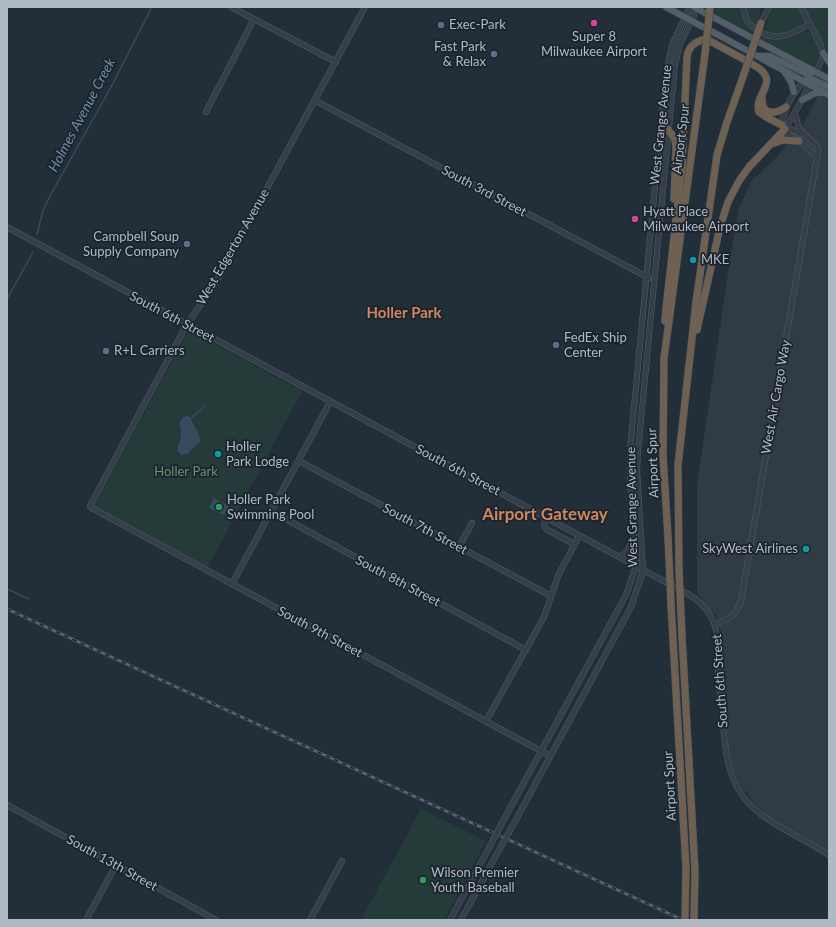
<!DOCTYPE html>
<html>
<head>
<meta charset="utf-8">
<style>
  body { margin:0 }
  #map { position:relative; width:836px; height:927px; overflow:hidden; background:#222e38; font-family:Lato,sans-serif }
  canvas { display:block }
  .frame { position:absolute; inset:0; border:8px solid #b0bac5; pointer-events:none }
</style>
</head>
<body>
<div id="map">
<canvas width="836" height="927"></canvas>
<div class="frame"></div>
</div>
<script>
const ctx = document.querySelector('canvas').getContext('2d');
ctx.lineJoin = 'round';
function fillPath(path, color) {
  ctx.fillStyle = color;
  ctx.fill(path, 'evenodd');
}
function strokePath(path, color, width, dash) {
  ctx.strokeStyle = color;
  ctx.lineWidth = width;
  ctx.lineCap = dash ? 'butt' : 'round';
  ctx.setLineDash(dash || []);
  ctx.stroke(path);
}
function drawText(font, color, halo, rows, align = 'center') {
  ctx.font = font + ' Lato,sans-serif';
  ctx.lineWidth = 3.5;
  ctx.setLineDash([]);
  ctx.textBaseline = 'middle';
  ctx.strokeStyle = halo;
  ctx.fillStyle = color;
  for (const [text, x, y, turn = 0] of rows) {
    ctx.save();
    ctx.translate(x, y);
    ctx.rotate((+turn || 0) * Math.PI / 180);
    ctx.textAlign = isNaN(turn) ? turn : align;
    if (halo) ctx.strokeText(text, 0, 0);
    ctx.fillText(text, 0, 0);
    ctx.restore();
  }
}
fillPath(new Path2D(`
  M818 96 829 98V850L769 817 756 805 740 785 731 764 728 750 722 678 721 631 716 616 697 594V485L731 252 739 208 752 180 778 156 805 121Z`), '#303b45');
fillPath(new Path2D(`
  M715 7H741C742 17 745 26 754 31L753 34 714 13Z
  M744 7H761L759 17 755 27 750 23Z
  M772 7H798L806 22 805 24C789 33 782 38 764 32Z
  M804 7H829V58L823 42Z
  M802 31C818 29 823 55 814 67L761 39 762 36C778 42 788 38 802 31Z
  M189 330 302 391 208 567 94 506Z
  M421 809 486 841 444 920H361Z`), '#253b3a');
fillPath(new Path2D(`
  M188 415 199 434 200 442 187 454 182 455 178 452C177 443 180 444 181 436 183 426 173 422 188 415Z
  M214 498 229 506 224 515 209 508Z`), '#364b5f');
strokePath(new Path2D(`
  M37 234 43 211 51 194 110 89 150 11 151 7
  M7 299 33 252
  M189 420 204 407
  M7 589 29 599`), '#364b5f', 1.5);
const minor = new Path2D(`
  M231 7 336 62
  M365 7 220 275 213 287 187 324 91 504 90 507 550 756
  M743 7 747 21 755 29
  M761 23 769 7
  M762 33C780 42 794 32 810 24
  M804 81C793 94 783 108 782 125L788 134 802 143 816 157
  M314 100 649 278
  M206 112 254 19
  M785 129 802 100 819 66 823 56 821 45 801 7
  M785 129 788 128 801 134
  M7 227 686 593C699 600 710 611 715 626 719 640 717 654 718 668 718 683 721 698 722 714 725 742 725 770 742 795 763 824 800 835 829 855
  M299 461 551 596
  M271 511 526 650
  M547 518 544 525 546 529 574 544
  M459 547 472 523
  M619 557 626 553 633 540
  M232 584 330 402
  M715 625C728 620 737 614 741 601L815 169 818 150 816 145 799 129 795 113
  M486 721 544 617 558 576 579 536
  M7 805 216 920
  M502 823 626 595 636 566 630 480V450L665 81 672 45 690 7
  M512 827 631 607 643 571 637 470 638 451 675 64 680 44 694 16 692 7
  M86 920 116 865
  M310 920 342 861
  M450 920 490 846
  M461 920 499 850`);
const major = new Path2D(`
  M666 7 703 27
  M694 7 705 13
  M713 17 752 38
  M711 31 748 51
  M759 42 829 79
  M823 53 829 62
  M755 55 829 95
  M758 56H769L805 73 816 72
  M784 71 791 82 794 92
  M804 81 808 78 812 79 829 87
  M802 100 815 93H824`);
const highway = new Path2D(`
  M710 41 745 60
  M752 64C784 81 753 93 759 112L768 118 782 125
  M762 98C761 115 775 115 786 107
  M662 122 675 139 676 147 674 199
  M771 144 783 140 799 141
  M665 321 666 309 682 166 687 57C688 48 693 43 702 40
  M697 330 720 227 728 202 739 181 749 167 785 129
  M668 537 663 455 664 358 705 54
  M679 571 678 465 696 302 717 155 727 122 744 74
  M671 604 686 868 685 920
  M682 636 695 871 694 920`);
strokePath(minor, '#535d66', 6);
strokePath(major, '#424b55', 7);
strokePath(highway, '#404a53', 8);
strokePath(minor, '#353f49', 5);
strokePath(major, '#535e69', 6);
strokePath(highway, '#6e6153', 7);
const rail = new Path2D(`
  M7 609 683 920`);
strokePath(rail, '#586470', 3);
strokePath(rail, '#1b242d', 1.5, [4.5]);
const minorBridge = new Path2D(`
  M490 846 502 823
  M499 850 512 827`);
const highwayBridge = new Path2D(`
  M705 54 710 7
  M744 74 761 23
  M668 537 671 604
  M679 571 682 636`);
strokePath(minorBridge, '#535d66', 6, []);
strokePath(highwayBridge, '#404a53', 8, []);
strokePath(minorBridge, '#353f49', 5);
strokePath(highwayBridge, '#6e6153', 7);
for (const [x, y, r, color] of [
  [594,23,4,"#d1479c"],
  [441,25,4,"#5c6f8a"],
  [494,54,4,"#5c6f8a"],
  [635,219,4,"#d1479c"],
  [187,244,4,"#5c6f8a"],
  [693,260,4,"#0f9aa8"],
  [556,345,4,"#5c6f8a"],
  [106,351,4,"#5c6f8a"],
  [218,454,4,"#0f9aa8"],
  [219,507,4,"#2e9e5b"],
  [806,549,4,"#0f9aa8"],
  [423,880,4,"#2e9e5b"]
]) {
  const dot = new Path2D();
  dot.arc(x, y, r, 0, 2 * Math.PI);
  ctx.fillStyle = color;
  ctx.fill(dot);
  strokePath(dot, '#1b242d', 1.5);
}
drawText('13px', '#b0bac5', '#1b242d', [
  ["Exec-Park",449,25],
  ["Super 8",594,37,"center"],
  ["Milwaukee Airport",594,52,"center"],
  ["Fast Park",486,47,"right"],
  ["& Relax",486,62,"right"],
  ["Hyatt Place",643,212],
  ["Milwaukee Airport",643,227],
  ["Campbell Soup",179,237,"right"],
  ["Supply Company",179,252,"right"],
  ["MKE",701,260],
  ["FedEx Ship",564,338],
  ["Center",564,353],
  ["R+L Carriers",114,351],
  ["Holler",226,447],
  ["Park Lodge",226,462],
  ["Holler Park",227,500],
  ["Swimming Pool",227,515],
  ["SkyWest Airlines",798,549,"right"],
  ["Wilson Premier",431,873],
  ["Youth Baseball",431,888]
], 'left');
drawText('13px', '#b0bac5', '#1b242d', [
  ["West Grange Avenue",661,125,-84],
  ["Airport Spur",681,139,-83],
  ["South 3rd Street",484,191,28],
  ["West Edgerton Avenue",233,247,-60],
  ["South 6th Street",172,317,28],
  ["West Air Cargo Way",776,397,-80],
  ["Airport Spur",653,463,-92],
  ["South 6th Street",458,470,28],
  ["West Grange Avenue",632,507,-91],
  ["South 7th Street",425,529,28],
  ["South 8th Street",398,581,28],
  ["South 9th Street",320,632,28],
  ["South 6th Street",720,681,-94],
  ["Airport Spur",670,786,-93],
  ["South 13th Street",112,863,29]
]);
drawText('13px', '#68956e', '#1b242d', [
  ["Holler Park",186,472]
]);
drawText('italic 14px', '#718ea8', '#1b242d', [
  ["Holmes Avenue Creek",82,115,-62]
]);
drawText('bold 15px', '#cf8661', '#1b242d', [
  ["Holler Park",404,313]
]);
drawText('bold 17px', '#cf8661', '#1b242d', [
  ["Airport Gateway",545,515]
]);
</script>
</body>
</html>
